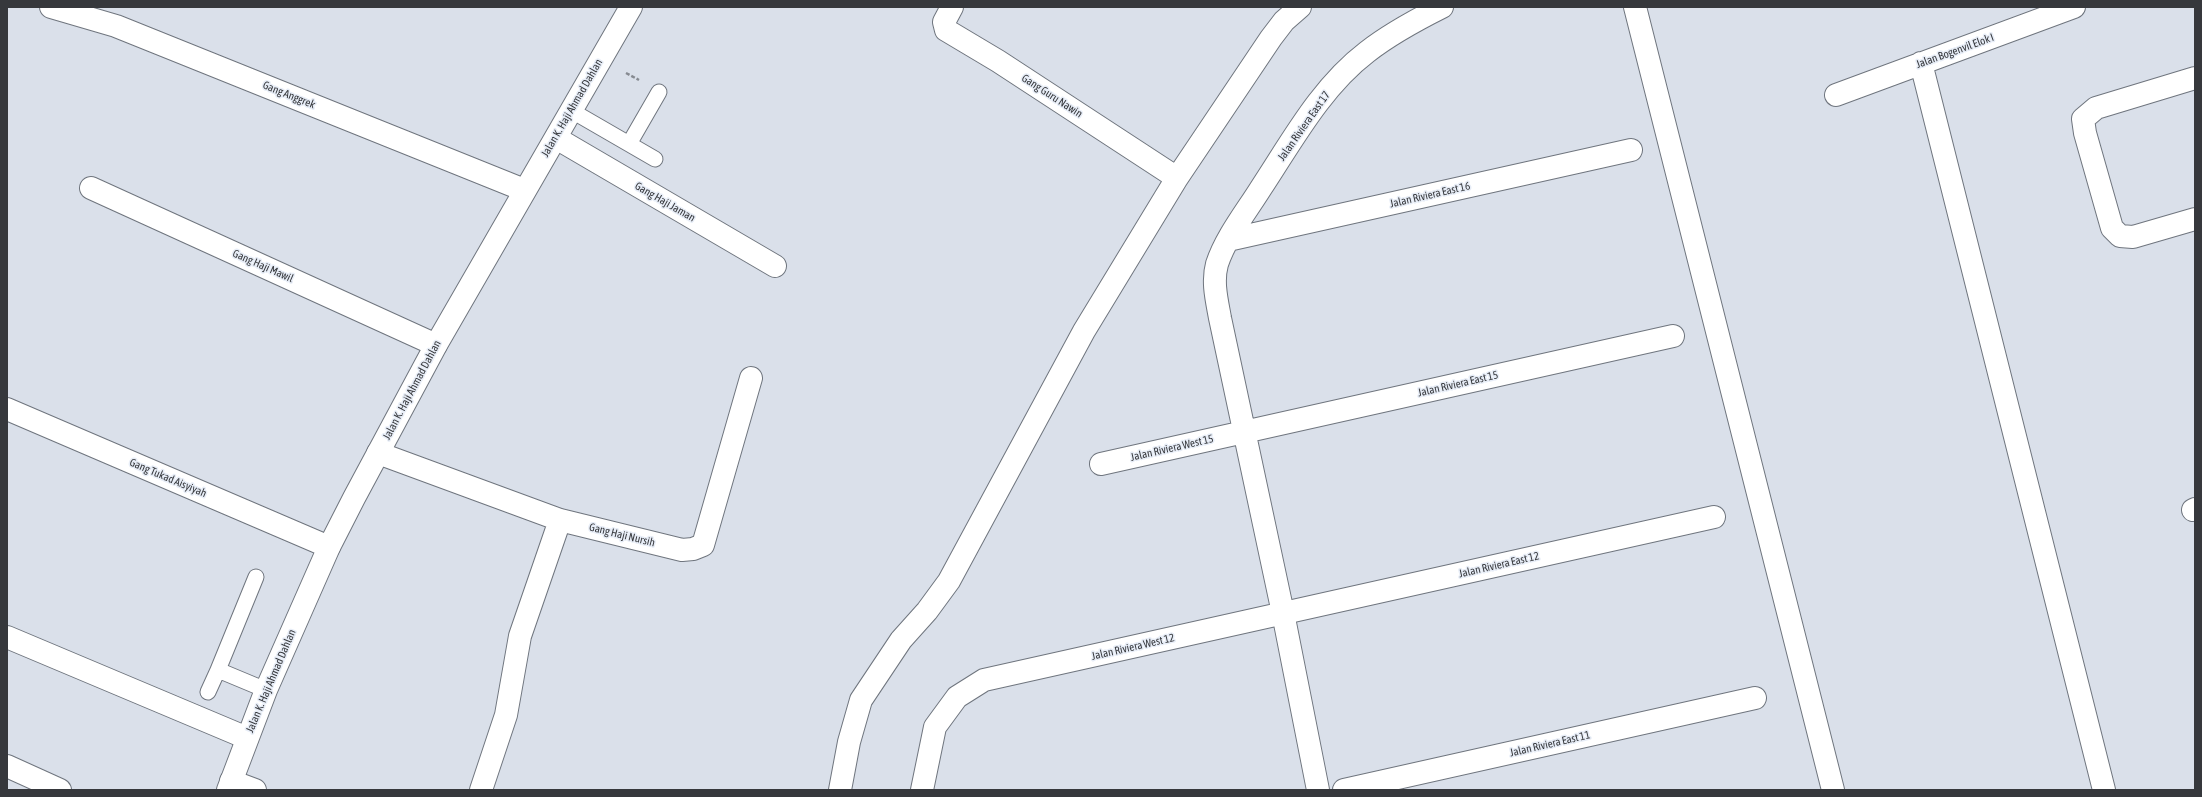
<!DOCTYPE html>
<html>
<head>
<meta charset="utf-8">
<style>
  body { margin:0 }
  #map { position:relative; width:2202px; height:797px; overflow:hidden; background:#dae0ea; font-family:"Asap Condensed",sans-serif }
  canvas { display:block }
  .frame { position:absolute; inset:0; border:8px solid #36383c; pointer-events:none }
</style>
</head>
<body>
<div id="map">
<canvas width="2202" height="797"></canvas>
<div class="frame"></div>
</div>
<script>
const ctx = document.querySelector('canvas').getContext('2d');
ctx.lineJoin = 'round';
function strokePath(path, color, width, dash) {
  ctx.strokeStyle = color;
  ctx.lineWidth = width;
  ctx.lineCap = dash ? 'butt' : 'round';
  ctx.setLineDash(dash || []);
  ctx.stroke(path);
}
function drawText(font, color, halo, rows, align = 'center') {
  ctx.font = font + ' "Asap Condensed",sans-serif';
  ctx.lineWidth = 3;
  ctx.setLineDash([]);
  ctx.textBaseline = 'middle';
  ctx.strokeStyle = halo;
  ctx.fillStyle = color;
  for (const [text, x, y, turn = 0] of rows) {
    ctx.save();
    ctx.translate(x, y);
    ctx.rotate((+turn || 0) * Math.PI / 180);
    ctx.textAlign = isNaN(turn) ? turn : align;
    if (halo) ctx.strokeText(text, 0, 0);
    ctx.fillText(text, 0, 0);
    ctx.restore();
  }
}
const service = new Path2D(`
  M572 111 655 159
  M629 144 659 92
  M256 577 218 670 266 690
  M208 692 218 670`);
const minor = new Path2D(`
  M51 7 116 26 524 190
  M952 7 944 22 946 30 998 61 1177 178
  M1635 7 1833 790
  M1921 63 2104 790
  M2195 78 2096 108 2083 119 2085 133 2112 228 2120 236 2133 237 2195 219
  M1836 95 2074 7
  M556 138 775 266
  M91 188 436 345
  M1228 240 1631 150
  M7 409 329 547
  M378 453 560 520 682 550 693 549 703 545 751 378
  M1101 464 1673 336
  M2193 510 2195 509
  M7 637 247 738
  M7 766 60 790
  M231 781 255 790
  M481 790 506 715 520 636 560 520
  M840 790 849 742 861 700 901 640 927 611 949 581 1084 331 1177 178 1271 38 1284 21 1300 7
  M922 790 935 727 957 697 984 680 1714 517
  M1318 790 1283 613 1220 318C1217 301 1212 282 1217 264 1226 237 1246 212 1261 188 1292 141 1321 87 1367 52 1390 34 1416 20 1442 7
  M1344 790 1755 698`);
const secondary = new Path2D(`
  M228 790 266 690 329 547 354 498 436 345 631 7`);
strokePath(service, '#6f757e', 17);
strokePath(minor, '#6f757e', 24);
strokePath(secondary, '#6f757e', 24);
strokePath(new Path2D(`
  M626 73 639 80`), '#868a91', 2.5, [4, 2]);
strokePath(service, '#fff', 15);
strokePath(minor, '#fff', 22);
strokePath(secondary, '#fff', 22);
drawText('11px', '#36383c', '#e7edf7', [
  ["Jalan Bogenvil Elok I",1955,51,-20],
  ["Gang Anggrek",289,95,22],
  ["Gang Guru Nawin",1052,96,33],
  ["Jalan K. Haji Ahmad Dahlan",572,108,-60],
  ["Jalan Riviera East 17",1304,126,-55],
  ["Jalan Riviera East 16",1430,195,-13],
  ["Gang Haji Jaman",665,202,30],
  ["Gang Haji Mawil",263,266,24],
  ["Jalan Riviera East 15",1458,384,-13],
  ["Jalan K. Haji Ahmad Dahlan",412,390,-62],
  ["Jalan Riviera West 15",1172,448,-13],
  ["Gang Tukad Aisyiyah",168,478,23],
  ["Gang Haji Nursih",622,535,14],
  ["Jalan Riviera East 12",1499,565,-13],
  ["Jalan Riviera West 12",1133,647,-13],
  ["Jalan K. Haji Ahmad Dahlan",271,681,-67],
  ["Jalan Riviera East 11",1550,744,-13]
]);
</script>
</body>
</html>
